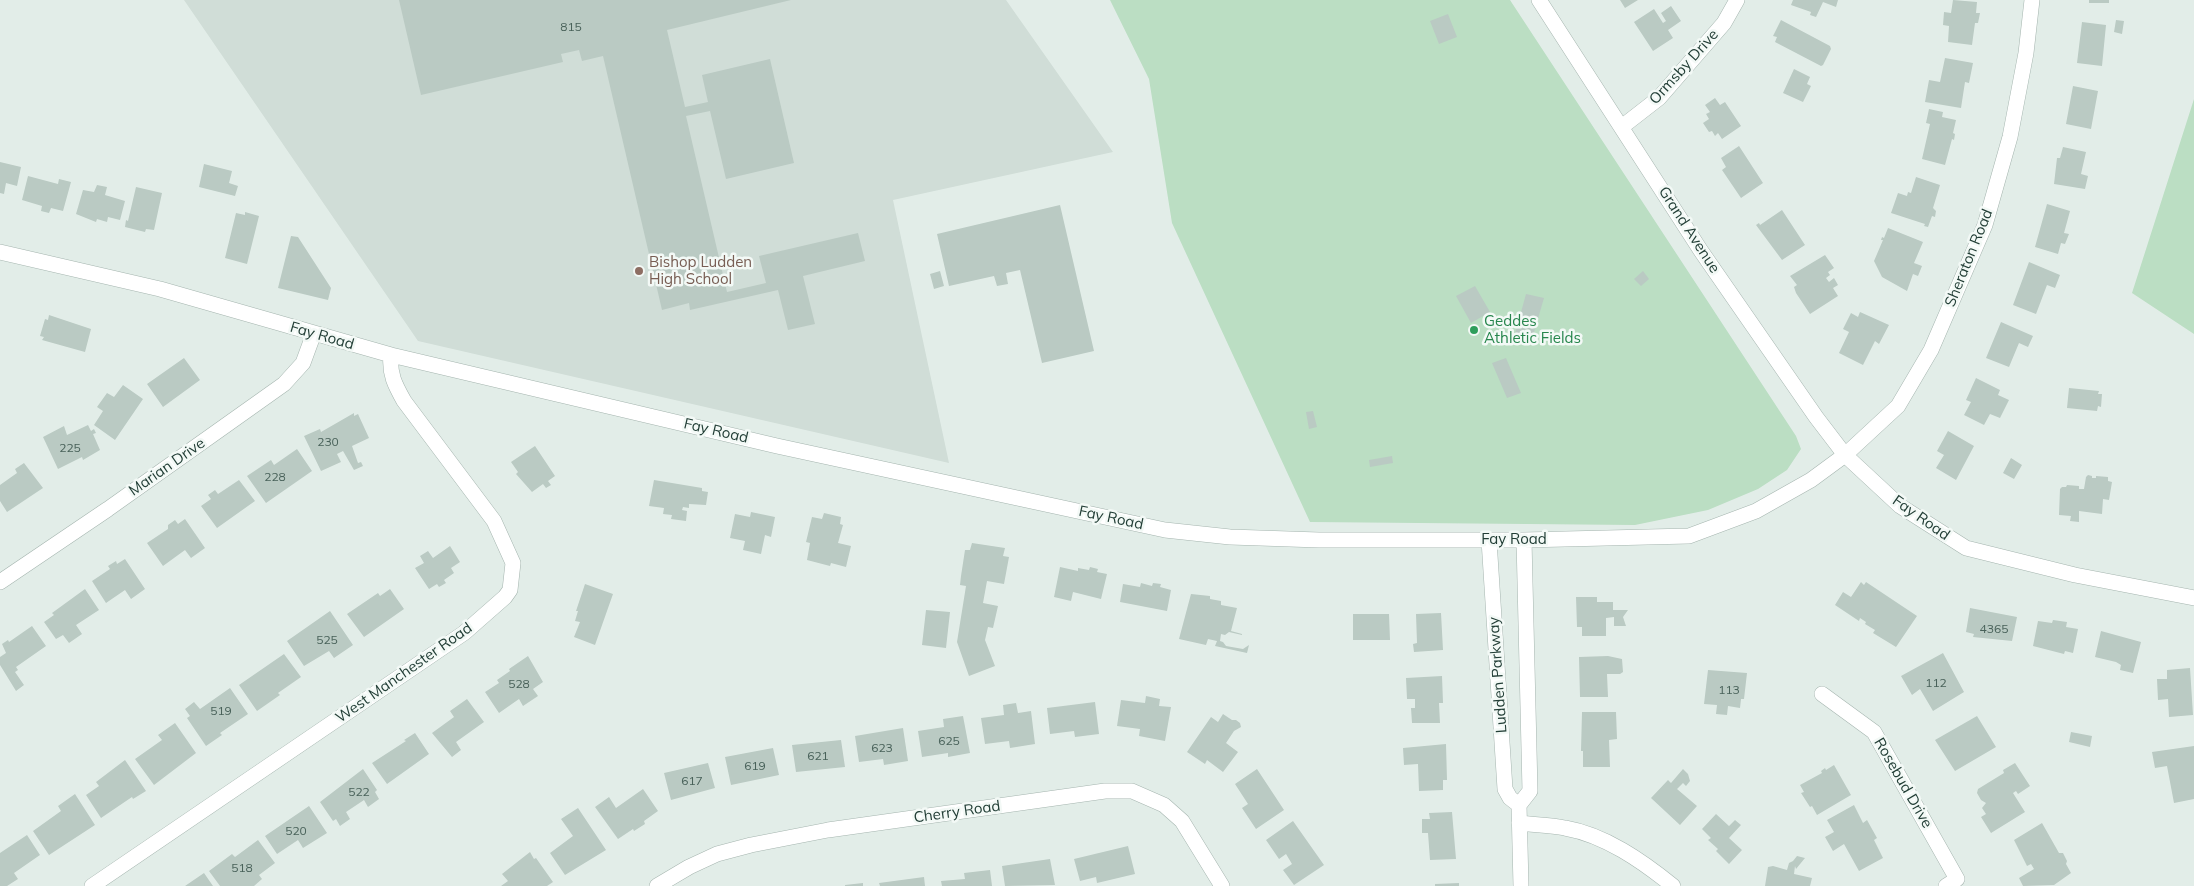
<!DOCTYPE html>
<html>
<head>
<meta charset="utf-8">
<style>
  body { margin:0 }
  canvas { display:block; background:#e2ede8 }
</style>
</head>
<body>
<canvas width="2194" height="886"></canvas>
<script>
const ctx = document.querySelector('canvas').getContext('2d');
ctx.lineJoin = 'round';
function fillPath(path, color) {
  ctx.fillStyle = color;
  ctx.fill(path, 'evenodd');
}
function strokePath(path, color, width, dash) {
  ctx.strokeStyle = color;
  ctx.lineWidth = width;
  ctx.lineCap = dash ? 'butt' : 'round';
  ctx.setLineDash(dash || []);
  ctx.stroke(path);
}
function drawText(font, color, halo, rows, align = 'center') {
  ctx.font = font + ' Mulish,sans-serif';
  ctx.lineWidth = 5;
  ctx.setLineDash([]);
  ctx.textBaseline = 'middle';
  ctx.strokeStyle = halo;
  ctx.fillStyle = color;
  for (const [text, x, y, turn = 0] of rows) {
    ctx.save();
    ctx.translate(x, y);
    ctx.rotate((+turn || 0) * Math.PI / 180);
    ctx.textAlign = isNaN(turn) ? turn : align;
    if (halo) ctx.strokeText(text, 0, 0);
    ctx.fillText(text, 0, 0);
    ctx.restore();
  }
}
fillPath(new Path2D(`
  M184 0H1006L1113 152 893 200 949 463 418 341Z`), '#d0ddd7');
fillPath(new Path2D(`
  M1110 0H1510L1796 436 1801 449 1787 470 1758 489 1708 510 1635 525 1310 522 1172 223 1149 79Z
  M2194 99V334L2132 293Z`), '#bbdec3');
fillPath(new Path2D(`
  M399 0H791L667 30 685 107 708 102 702 75 770 59 794 163 726 179 710 111 686 116 727 292 766 283 759 256 858 233 865 261 803 276 815 324 788 330 778 290 690 310 689 303 662 310 603 56 582 61 579 50 561 54 563 62 421 95Z
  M1620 0H1638L1625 8Z
  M1793 0H1838L1836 7 1823 2 1816 17 1810 15 1811 12 1791 5Z
  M1953 0 1977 2 1976 13H1980L1978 23H1975L1972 45 1948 42 1949 26 1943 25 1944 12 1951 13Z
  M2089 0H2109V3H2089Z
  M1671 6 1681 21 1668 30 1673 38 1653 51 1634 22 1654 9 1663 23 1666 21 1661 13Z
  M1448 14 1457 37 1439 44 1430 21Z
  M1781 20 1830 46 1831 49 1823 65 1821 66 1775 42 1777 37 1773 36Z
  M2116 20 2124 21 2122 34 2114 32Z
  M2082 22 2106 25 2102 66 2077 63Z
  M1945 58 1973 63 1969 83 1965 82 1961 108 1925 102 1929 80 1940 82Z
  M1794 69 1810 77 1807 84 1811 86 1803 102 1783 93Z
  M2073 86 2098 91 2091 129 2066 124Z
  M1715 98 1720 105 1725 102 1741 126 1722 139 1718 133 1715 136 1712 131 1709 132 1703 123 1709 119 1706 114 1710 112 1705 105Z
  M1929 109 1943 112 1942 117 1956 120 1953 133 1955 134 1954 140 1952 139 1945 165 1922 159 1930 124 1926 123Z
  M1739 146 1763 183 1741 198 1722 170 1726 167 1721 158Z
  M2063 147 2086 152 2081 174 2088 176 2085 189 2054 184 2057 158H2060Z
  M0 162 21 167 17 186 6 183 4 194 0 193Z
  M204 164 232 171 229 183 238 186 235 196 199 187Z
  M28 176 58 184 59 179 71 182 63 211 51 208 49 213 41 211 42 206 22 200Z
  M1916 177 1940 185 1933 208 1936 211 1935 217 1932 216 1928 227 1924 226 1925 224 1891 213 1898 193 1907 196 1908 192 1911 193Z
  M97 185 107 187 105 195 125 201 120 220 108 217 107 222 97 219 96 222 76 214 83 190 94 192Z
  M136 187 162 193 154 230 146 229 145 232 125 227 126 220 128 221Z
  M2047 204 2070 211 2064 233 2069 234 2065 244 2061 243 2058 254 2035 247Z
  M1060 205 1094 351 1042 363 1020 270 1006 273 1008 284 997 286 994 276 949 286 937 234Z
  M1782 210 1805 245 1782 260 1756 225 1759 223 1760 225Z
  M245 212 259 216 247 264 225 258 236 213 245 215Z
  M1888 228 1923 242 1914 263 1922 266 1918 276 1913 274 1907 291 1882 277 1874 261 1883 240H1881L1882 237 1884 238Z
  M291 236 298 237 331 288 328 300 278 288Z
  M1825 255 1834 268 1828 272 1830 275 1826 278 1829 282 1834 278 1838 285 1833 288 1838 296 1810 314 1796 293 1794 287 1797 285 1790 276Z
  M2029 262 2060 275 2055 288 2047 285 2036 314 2013 305Z
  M940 271 944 286 934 289 930 274Z
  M1643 271 1649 279 1641 286 1634 279Z
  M1475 286 1490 312 1471 323 1456 296Z
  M1526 294 1544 298 1532 339 1515 334Z
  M1860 312 1889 325 1879 344 1875 341 1863 365 1839 353 1849 332 1843 329 1851 313 1858 317Z
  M49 315 91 329 85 352 42 340 44 337 40 336 45 319 48 320Z
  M2001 322 2033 336 2028 347 2019 343 2009 367 1986 358Z
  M184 358 200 380 163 407 147 384Z
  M1506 358 1521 393 1507 398 1492 363Z
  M1976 378 2000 390 1998 395 2009 400 2000 418 1990 414 1984 425 1964 415 1971 402 1966 400Z
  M123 385 143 399 115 440 94 425 103 411 97 407 107 393 114 397Z
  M2069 388 2099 391 2098 394H2102L2101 407 2098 406 2097 411 2067 408Z
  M1313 411 1317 427 1309 429 1306 412Z
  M354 413V416L358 414 369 438 352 446 358 463 361 462 363 466 354 470 343 451 337 454 341 462 321 471 304 436 320 429 321 432Z
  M88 425 91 431 94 429 96 433 93 434 100 450 83 460 82 457 58 469 43 437 64 426 67 435Z
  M1948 431 1974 446 1956 480 1936 468 1944 455 1937 451Z
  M535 446 555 476 548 481 551 485 546 488 543 484 532 492 516 474 518 472 511 462Z
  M297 449 312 471 266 503 247 476 271 460 274 465Z
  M1392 456 1393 463 1370 467 1369 460Z
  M2011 458 2022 465 2014 479 2003 473Z
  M24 463 43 488 7 512 0 501V485L17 473 15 469Z
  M2088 475 2092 476V478H2096V476L2108 477V481L2112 482 2109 500 2103 499 2102 514 2079 511V522L2070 521 2071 516 2059 515 2060 489 2062 487H2066L2067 485 2079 486V489H2084L2086 477Z
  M239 480 255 501 217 528 201 506 211 499 208 495 215 490 218 494Z
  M654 480 702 488V491L708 492 706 505 689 504V508L683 507 682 510 687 511 686 521 671 519 672 515 663 514 664 508 649 506Z
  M751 512 775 517 771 537 765 535 761 554 743 550 745 541 730 538 735 514 750 517Z
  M824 513 841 517 840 524 843 525 838 543 851 546 846 567 831 563 830 566 807 560 810 543 806 542 812 517 822 519Z
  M185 519 205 548 191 558 185 550 163 566 147 543 168 529V525L175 520 178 524Z
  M972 543 1005 548 1003 556 1009 557 1004 584 987 581 983 603 998 606 993 628 988 627 985 640 995 666 969 676 957 642 966 586 960 585 961 576 965 550H970Z
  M450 546 460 562 451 568 454 573 444 580 446 583 439 587 437 584 429 589 415 568 424 563 420 556 428 551 433 558Z
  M125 559 145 589 131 599 125 590 106 603 92 581 110 569 108 566 116 561 117 564Z
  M1060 567 1078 571V568L1089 570 1090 567 1098 569 1097 572 1107 574 1101 599 1073 592 1071 601 1054 597Z
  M1861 582 1864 585 1866 582 1917 616 1896 647 1873 633 1875 630 1865 624 1866 622 1860 618 1859 621 1835 605 1843 592 1851 597Z
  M1141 583 1152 586 1153 583 1161 584 1160 587 1171 590 1167 611 1120 602 1123 584 1140 587Z
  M585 584 613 594 595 645 574 637 580 622 575 621 578 611H576Z
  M85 589 99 610 76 625 82 634 69 643 63 635 56 639 44 622 54 615 52 613Z
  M390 589 404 609 364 637 347 614 378 593 380 596Z
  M1191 594 1210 596V599L1221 601V605L1237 608 1231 631 1242 634V635L1229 632 1225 635 1221 634 1220 641 1223 642 1226 646 1243 649 1249 645 1247 653 1215 646 1217 641 1208 639 1206 645 1179 639Z
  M1576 597H1597V602H1613V610H1628L1623 617 1626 626H1614V617L1606 618V636H1582V627H1577Z
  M1970 608 2017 617 2012 641 1973 637 1974 634 1966 632Z
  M926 610 950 612 946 648 922 645Z
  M330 611 353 645 334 658 329 651 304 666 287 641Z
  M1441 613 1443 650 1414 652 1413 644 1417 643 1416 614Z
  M1353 614H1389L1390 640H1353Z
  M2053 620 2067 622 2066 627 2078 629 2073 653 2065 651 2064 654 2033 646 2038 621 2052 623Z
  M32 626 46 646 16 667 18 670 15 672 24 685 16 691 0 665V657L6 653 2 644 8 640 9 642Z
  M2101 631 2141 642 2133 673 2120 670 2121 665 2116 662 2095 657Z
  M1943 653 1964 692 1933 711 1920 689 1912 695 1901 676Z
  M284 654 301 677 278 693 280 695 257 711 239 685Z
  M528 656 543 682 533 689 538 696 523 706 519 699 499 713 485 692 499 683 497 680 510 671 509 669Z
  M1608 656 1622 659 1623 672 1620 674H1607L1608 697H1580L1579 657Z
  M2190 668 2193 715 2169 717 2168 699 2158 700 2157 679H2167V670Z
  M1708 670 1747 673 1744 699H1741L1740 708 1728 706 1727 715 1716 714 1717 705 1704 704Z
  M1442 676 1443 703H1439L1440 723H1412L1411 708H1415V699H1407L1406 678Z
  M230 688 248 714 220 733 222 735 206 746 187 718 190 716 185 709 194 702 200 709Z
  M1146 696 1160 699 1159 706 1171 707 1165 741 1139 736 1140 729 1117 726 1121 700 1145 703Z
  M467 699 484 722 456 742 461 750 452 757 432 733 454 717 450 711Z
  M1095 702 1099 734 1075 737 1074 731 1050 734 1047 708Z
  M1016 703 1018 713 1031 711 1035 744 1010 748 1009 741 985 744 981 718 1004 715 1003 705Z
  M1582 712H1616L1617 739 1609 740 1610 767H1583V751H1581Z
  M1223 714 1232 720H1236L1240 723 1241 727 1234 731 1226 743 1238 752 1223 772 1207 760 1205 764 1187 752 1211 717 1218 722Z
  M963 716 970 753 948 757V753L922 757 918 731 944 727 943 719Z
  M1977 716 1996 747 1955 771 1935 740Z
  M175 723 196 753 154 785 135 759 162 740 158 735Z
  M903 728 908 761 884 765 883 759 859 762 855 736Z
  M2071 732 2092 736 2090 747 2069 742Z
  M415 733 429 754 387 784 372 763 406 741 404 740Z
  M841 740 845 767 796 772 792 745Z
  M1446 744 1447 780H1443V790L1419 791 1418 764 1404 765 1403 748Z
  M2194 746V799L2174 803 2167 766 2155 768 2152 752Z
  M773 748 779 775 731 785 725 757Z
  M125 760 146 791 133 799 132 797 101 818 86 795 99 786 96 782Z
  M708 763 715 788 671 800 664 773Z
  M2015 763 2030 786 2018 794 2016 791 2013 793 2025 812 1991 833 1981 817 1986 814 1982 808 1986 803 1981 800 1977 793 1978 789 2004 773 2003 770Z
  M1834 765 1851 795 1817 815 1812 806 1810 807 1801 793 1804 792 1800 785 1822 773 1821 771 1825 768 1826 770Z
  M363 769 377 790 375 792 379 799 368 807 364 800 346 812 350 819 340 826 336 819 333 821 320 802Z
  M1257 769 1284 810 1256 829 1242 808 1248 804 1235 784Z
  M1683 769 1688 774 1690 781 1686 786 1683 783 1677 789 1697 806 1680 825 1651 798 1668 780 1671 783Z
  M643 789 658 811 644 821 645 824 634 831 633 829 618 839 595 807 609 797 616 808Z
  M75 794 95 825 49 855 33 831 61 811 58 806Z
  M1854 805 1863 823 1867 820 1877 838 1874 840 1883 858 1859 871 1844 844 1833 851 1825 837 1834 832 1827 820Z
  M309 806 327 833 303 848 298 840 277 854 265 836Z
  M578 808 606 850 565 875 550 853 573 836 561 819Z
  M1452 812 1456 859 1430 860 1428 833H1422V819H1430L1429 813Z
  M1716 814 1729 826 1735 820 1741 825 1729 838 1742 850 1729 864 1716 851 1718 849 1708 840 1711 838 1702 829Z
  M1293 821 1324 865 1294 885 1283 870 1292 864 1286 854 1279 859 1266 840Z
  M2042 823 2059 853H2063L2067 861 2066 864 2071 873 2054 885 2023 886 2019 878 2034 869 2031 864 2027 866 2014 840Z
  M27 835 40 855 14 873 18 879 7 886H0V853Z
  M258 840 275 863 259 875 262 879 254 886H220L209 871 232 854 235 857Z
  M1128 846 1135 874 1097 883 1096 877 1080 881 1074 859Z
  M530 852 534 859 536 858 553 882 547 886H501L508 881 502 874Z
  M1797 856 1805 858 1796 869 1795 866 1794 874 1812 878 1810 886H1765L1768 867 1773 866 1787 870 1789 863 1793 861Z
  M1050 859 1055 885 1005 886 1002 866Z
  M990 870 992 886H942L941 881 965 879 964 873Z
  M204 873 213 886H185Z
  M924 877 925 886H880L879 883Z
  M863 883V886H845V885Z
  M1459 883V886H1435V884Z`), '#bacac3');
const minor = new Path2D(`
  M1539 0 1701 251 1816 417 1845 455 1900 506 1966 548 2075 575 2194 598
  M1623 126 1659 98 1724 23 1737 0
  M0 252 160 289 391 355 777 446 1165 530 1230 537 1319 540H1524L1689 536 1756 511 1811 480 1845 455 1898 406 1931 350 1985 225 2010 137 2026 53 2032 0
  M1489 540 1505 789 1510 798 1519 805
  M0 582 108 509 284 384 303 363 314 333
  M1822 694 1874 732 1957 879 1946 886
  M1519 823C1534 825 1550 825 1565 828 1605 835 1642 861 1673 886
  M92 886 464 633 505 597 510 590 513 563 494 521 404 401C395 385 389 374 391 355
  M657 886 689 867 717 854 751 845 828 830 1105 791H1132L1164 805 1182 821 1222 886
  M1521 886 1519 805 1530 791 1524 540`);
strokePath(minor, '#a5b5af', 16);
strokePath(minor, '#fff', 15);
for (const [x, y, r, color] of [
  [639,271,5,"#8d6e63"],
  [1474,330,5,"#2e9e5b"]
]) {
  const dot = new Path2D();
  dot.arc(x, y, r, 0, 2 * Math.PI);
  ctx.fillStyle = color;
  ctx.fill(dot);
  strokePath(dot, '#f3f9f6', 2);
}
drawText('12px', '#486159', null, [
  ["815",571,27],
  ["230",328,442],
  ["225",70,448],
  ["228",275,477],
  ["4365",1994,629],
  ["525",327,640],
  ["112",1936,683],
  ["528",519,684],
  ["113",1729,690],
  ["519",221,711],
  ["625",949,741],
  ["623",882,748],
  ["621",818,756],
  ["619",755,766],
  ["617",692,781],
  ["522",359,792],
  ["520",296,831],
  ["518",242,868]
]);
drawText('15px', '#223e36', '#f3f9f6', [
  ["Ormsby Drive",1684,67,-48],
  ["Grand Avenue",1689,230,57],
  ["Sheraton Road",1969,258,-68],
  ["Fay Road",322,336,16],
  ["Fay Road",716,431,13],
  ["Marian Drive",167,467,-35],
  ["Fay Road",1111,518,12],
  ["Fay Road",1921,518,35],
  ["Fay Road",1514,539],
  ["West Manchester Road",404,673,-35],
  ["Ludden Parkway",1498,675,-94],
  ["Rosebud Drive",1903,783,60],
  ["Cherry Road",957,812,-8]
]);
drawText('15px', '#785e54', '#f3f9f6', [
  ["Bishop Ludden",649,262],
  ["High School",649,279]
], 'left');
drawText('15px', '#27864d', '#f3f9f6', [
  ["Geddes",1484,321],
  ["Athletic Fields",1484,338]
], 'left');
</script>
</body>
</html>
